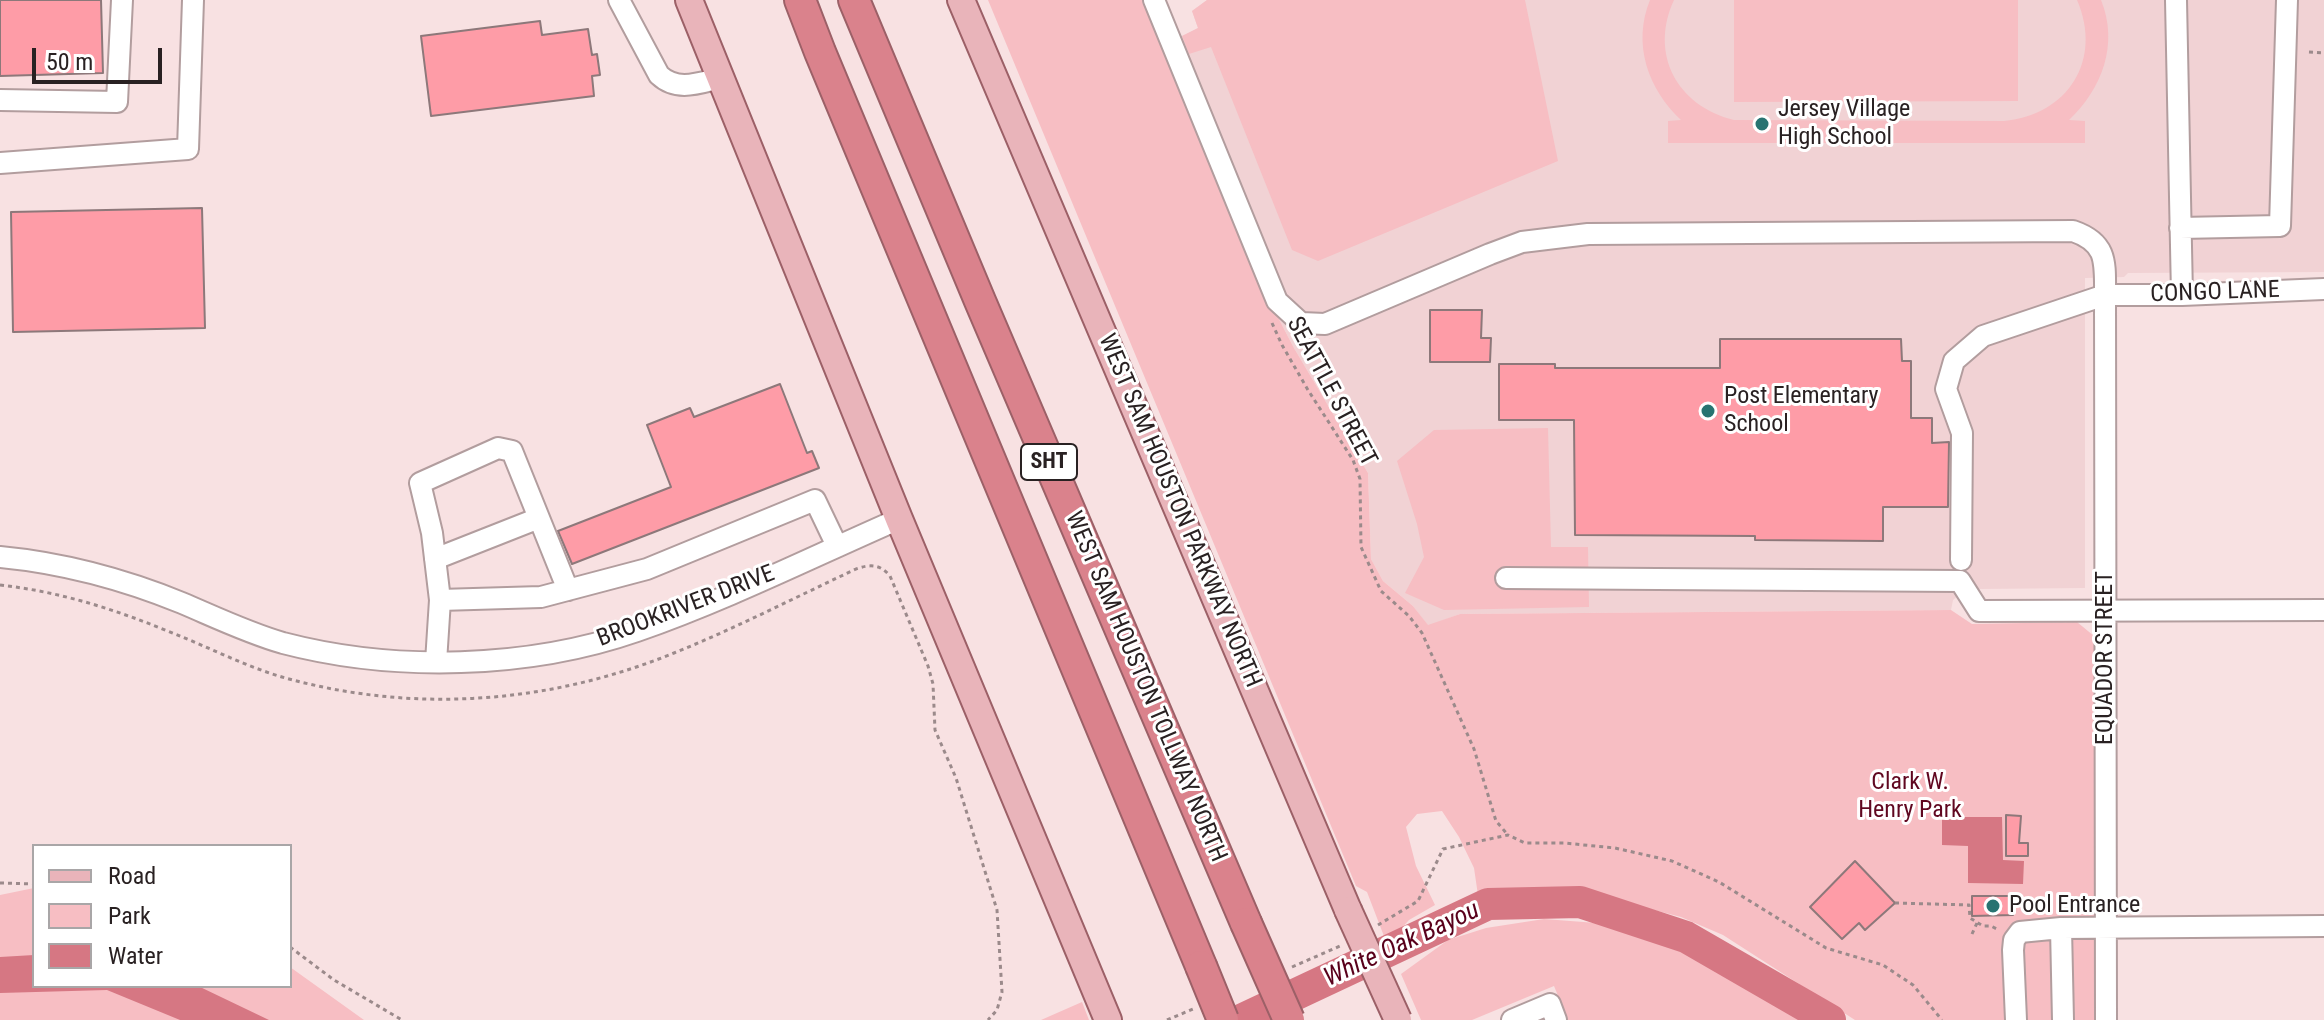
<!DOCTYPE html>
<html>
<head>
<meta charset="utf-8">
<style>
  body { margin:0 }
  #map { position:relative; width:2324px; height:1020px; overflow:hidden; background:#f8e1e2; font-family:"Roboto Condensed",sans-serif }
  canvas { display:block }
  .legend { position:absolute; left:32px; top:844px; width:260px; height:144px; box-sizing:border-box; background:#fff; border:2px solid #a9a6a7; margin:0; padding:10px 14px; list-style:none; font-size:24px; color:#292122 }
  .legend li { display:flex; align-items:center; gap:16px; height:40px }
  .legend b { width:40px; border:2px solid #a9a6a7 }
  .scale { position:absolute; left:32px; top:48px; width:130px; height:36px; box-sizing:border-box; border:4px solid #292122; border-top:0; padding-left:10px; font-size:24px; line-height:28px; white-space:nowrap; color:#292122; -webkit-text-stroke:6px #fff; paint-order:stroke }
</style>
</head>
<body>
<div id="map">
<canvas width="2324" height="1020"></canvas>
<ul class="legend">
<li><b style="height:10px;background:#e9b4ba"></b>Road</li>
<li><b style="height:22px;background:#f7bec3"></b>Park</li>
<li><b style="height:22px;background:#d67783"></b>Water</li>
</ul>
<div class="scale">50 m</div>
</div>
<script>
const ctx = document.querySelector('canvas').getContext('2d');
ctx.lineJoin = 'round';
function fillPath(path, color) {
  ctx.fillStyle = color;
  ctx.fill(path, 'evenodd');
}
function strokePath(path, color, width, dash) {
  ctx.strokeStyle = color;
  ctx.lineWidth = width;
  ctx.lineCap = dash ? 'butt' : 'round';
  ctx.setLineDash(dash || []);
  ctx.stroke(path);
}
function drawText(font, color, halo, rows, align = 'center') {
  ctx.font = font + ' "Roboto Condensed",sans-serif';
  ctx.lineWidth = 6;
  ctx.setLineDash([]);
  ctx.textBaseline = 'middle';
  ctx.strokeStyle = halo;
  ctx.fillStyle = color;
  for (const [text, x, y, turn = 0] of rows) {
    ctx.save();
    ctx.translate(x, y);
    ctx.rotate((+turn || 0) * Math.PI / 180);
    ctx.textAlign = isNaN(turn) ? turn : align;
    if (halo) ctx.strokeText(text, 0, 0);
    ctx.fillText(text, 0, 0);
    ctx.restore();
  }
}
fillPath(new Path2D(`
  M1207 0H2324V272L2128 273 2124 277 2085 278V588L1979 589 1974 583 1953 600 1951 610 1460 614 1428 626 1413 606 1383 581 1371 559 1368 473 1294 348 1271 304 1168 43 1198 28 1192 11Z`), '#f1d2d4');
fillPath(new Path2D(`
  M988 0H1150L1271 304 1294 348 1368 473 1371 559 1383 581 1413 606 1428 625 1460 614 1951 610 1972 624 2077 622 2094 636V1020H1855L1723 935 1681 917 1619 901 1574 893 1479 902 1474 868 1459 837 1442 811 1417 814 1406 827 1416 866 1435 905 1409 920 1387 944 1367 892 1356 886Z
  M1207 0H1525L1558 161 1318 261 1292 250 1211 47 1189 54 1182 36 1198 28 1192 11Z
  M1650 0H1674C1649 54 1677 106 1734 120L2004 121C2068 115 2103 60 2077 0H2101C2119 44 2102 89 2069 120L2085 121V143H1668V121L1681 120C1648 89 1632 44 1650 0Z
  M1734 0H2018V101L1734 102Z
  M1548 428 1551 547H1588L1589 607 1444 610 1405 593 1424 557 1417 524 1397 461 1434 430Z
  M34 888V986H290V967L364 1020H0V895Z
  M1544 919 1610 924 1682 944 1739 971 1818 1020H1568L1554 986 1472 1020H1421L1401 974 1448 940 1486 928Z
  M1082 1002 1089 1020H1041Z`), '#f7bec3');
fillPath(new Path2D(`
  M1942 817H2002L2003 860 2024 861 2023 884 1968 883V846L1942 845Z
  M34 955V986H198L269 1020H180L107 990 0 993V957Z`), '#d67783');
strokePath(new Path2D(`
  M1241 1020 1488 904 1580 902 1686 937 1830 1020`), '#d67783', 32);
const building = new Path2D(`
  M0 0H101L103 73 0 76Z
  M540 21 542 35 588 29 592 55 597 54 600 75 592 76 594 96 431 116 421 36Z
  M202 208 205 328 13 332 11 212Z
  M1430 310H1482L1481 338H1491L1490 362H1430Z
  M1720 339H1901L1902 361H1911V418H1932V443L1949 442 1948 507H1883V541L1755 540V536L1575 535 1574 420H1499V364H1555V368H1720Z
  M780 384 807 453 812 451 819 468 572 564 558 531 671 487 647 425 690 408 694 417Z
  M2006 815 2021 816 2019 843H2028V856H2006Z
  M1855 861 1895 903 1865 930 1859 923 1842 939 1810 907Z
  M1972 896H2013V915L1972 916Z`);
fillPath(building, '#fe9ca7');
strokePath(building, '#8d787a', 2);
const minor = new Path2D(`
  M619 0 659 75C677 92 699 83 720 78
  M1154 0 1277 301 1301 323 1325 324 1490 254 1522 242 1588 234 2073 231C2108 243 2105 263 2105 295L2106 1020
  M2176 0 2182 295
  M0 100 117 102 122 0
  M0 163 188 149 193 0
  M2180 228 2280 226 2287 0
  M0 557C63 563 123 579 182 603 215 617 248 633 283 643 394 672 528 669 637 631 726 600 812 557 899 519
  M435 559 539 518
  M1961 560 1962 433 1946 389 1954 361 1983 336 2105 295H2182L2324 289
  M1506 578 1960 581 1979 611 2324 610
  M440 600 432 533 420 483 498 448 512 451 568 590
  M436 662 440 600 541 597 647 569 815 500 837 546
  M2061 928 2063 1020
  M1512 1020 1550 1004 1556 1020
  M2016 1020 2013 950 2014 940 2020 932 2061 928 2324 926`);
const major = new Path2D(`
  M689 0 899 519 1108 1020
  M961 0 1348 910`);
const highway = new Path2D(`
  M800 0 820 52 1201 966
  M854 0 980 301 1246 923`);
strokePath(minor, '#b29d9e', 24);
strokePath(major, '#9c6067', 30);
strokePath(highway, '#9c6067', 34);
strokePath(new Path2D(`
  M2309 52 2324 53
  M1272 323 1282 345 1308 390 1353 460 1360 479 1361 547 1381 591 1409 616 1422 633 1474 749 1496 821 1508 835
  M0 585C62 592 117 610 175 634 210 648 245 666 282 677 412 714 549 704 674 653 736 628 796 597 856 569 870 564 880 564 890 576L928 666 933 684 935 730 956 778 997 910 1002 992 997 1010 988 1020
  M0 883 34 884
  M1895 903 1969 905 1970 918 1983 926H1991L1999 930
  M1378 925 1418 901 1443 849 1508 835 1525 843H1564L1615 848 1672 861 1719 882 1826 948 1883 965 1913 985 1942 1020
  M1972 934 1977 923
  M290 947 334 980 402 1020
  M1292 967 1340 946
  M1167 1020 1193 1009`), '#9b8a8b', 3, [4, 4]);
strokePath(minor, '#fff', 20);
strokePath(major, '#e9b4ba', 26);
strokePath(highway, '#da828c', 30);
const majorBridge = new Path2D(`
  M1348 910 1398 1020`);
const highwayBridge = new Path2D(`
  M1246 923 1289 1020
  M1201 966 1223 1020`);
strokePath(majorBridge, '#9c6067', 30, []);
strokePath(highwayBridge, '#9c6067', 34, []);
strokePath(majorBridge, '#e9b4ba', 26);
strokePath(highwayBridge, '#da828c', 30);
for (const [x, y, r, color] of [
  [1762,124,8,"#287371"],
  [1708,411,8,"#287371"],
  [1993,906,8,"#287371"]
]) {
  const dot = new Path2D();
  dot.arc(x, y, r, 0, 2 * Math.PI);
  ctx.fillStyle = color;
  ctx.fill(dot);
  strokePath(dot, '#fff', 3);
}
for (const [x, y, w] of [
  [1049,462,56]
]) {
  const box = new Path2D();
  box.roundRect(x - w / 2, y - 18, w, 36, 6);
  ctx.fillStyle = '#fff';
  ctx.fill(box);
  strokePath(box, '#292122', 2);
}
drawText('bold 22px', '#292122', null, [
  ["SHT",1049,462]
]);
drawText('24px', '#292122', '#fff', [
  ["Jersey Village",1778,110],
  ["High School",1778,138],
  ["Post Elementary",1724,397],
  ["School",1724,425],
  ["Pool Entrance",2009,906]
], 'left');
drawText('24px', '#292122', '#fff', [
  ["CONGO LANE",2215,293,-2],
  ["SEATTLE STREET",1331,392,62],
  ["WEST SAM HOUSTON PARKWAY NORTH",1179,511,67],
  ["BROOKRIVER DRIVE",686,607,-21],
  ["EQUADOR STREET",2106,658,-90],
  ["WEST SAM HOUSTON TOLLWAY NORTH",1145,687,67]
]);
drawText('24px', '#600720', '#fff', [
  ["Clark W.",1910,783],
  ["Henry Park",1910,811]
]);
drawText('italic 26px', '#59001b', '#fff', [
  ["White Oak Bayou",1402,945,-25]
]);
</script>
</body>
</html>
